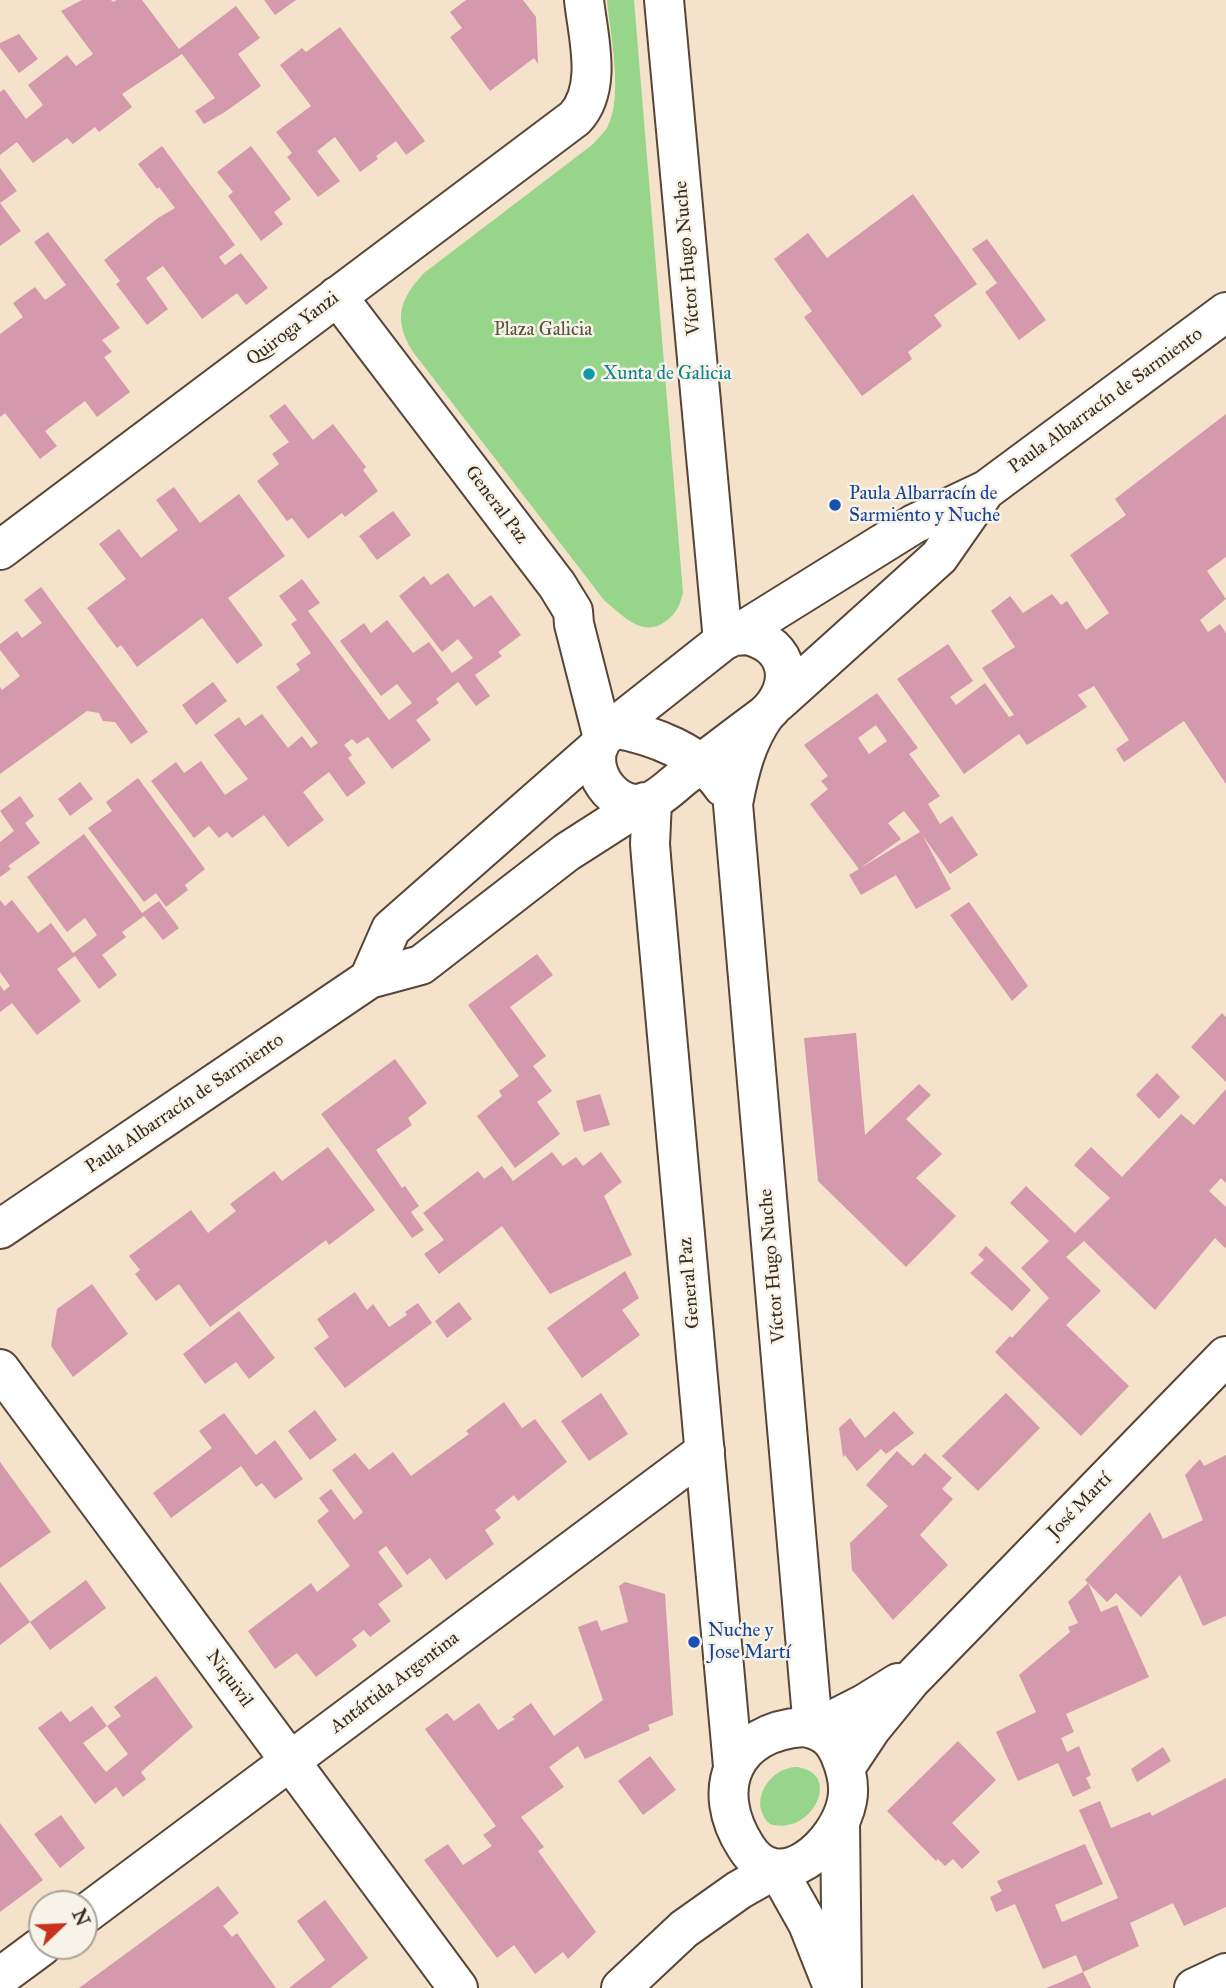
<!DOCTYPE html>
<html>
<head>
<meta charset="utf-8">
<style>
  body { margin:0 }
  #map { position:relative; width:1226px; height:1988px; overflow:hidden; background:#f4e2ca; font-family:"IM FELL Great Primer",serif }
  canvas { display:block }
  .north { position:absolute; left:28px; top:1890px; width:70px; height:70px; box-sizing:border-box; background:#f7f3e8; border:2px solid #aca397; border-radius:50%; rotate:67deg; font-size:19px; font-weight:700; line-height:28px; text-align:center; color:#3b2a1e }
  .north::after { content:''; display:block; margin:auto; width:24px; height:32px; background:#c8321e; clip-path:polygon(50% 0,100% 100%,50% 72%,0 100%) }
</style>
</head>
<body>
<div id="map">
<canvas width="1226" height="1988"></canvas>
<div class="north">N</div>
</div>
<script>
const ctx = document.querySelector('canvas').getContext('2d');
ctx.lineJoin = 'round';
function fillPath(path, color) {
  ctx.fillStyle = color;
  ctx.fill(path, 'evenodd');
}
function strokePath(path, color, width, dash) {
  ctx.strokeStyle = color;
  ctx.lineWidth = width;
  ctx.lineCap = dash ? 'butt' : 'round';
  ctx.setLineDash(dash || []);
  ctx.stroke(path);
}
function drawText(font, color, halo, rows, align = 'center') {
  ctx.font = font + ' "IM FELL Great Primer",serif';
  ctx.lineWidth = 5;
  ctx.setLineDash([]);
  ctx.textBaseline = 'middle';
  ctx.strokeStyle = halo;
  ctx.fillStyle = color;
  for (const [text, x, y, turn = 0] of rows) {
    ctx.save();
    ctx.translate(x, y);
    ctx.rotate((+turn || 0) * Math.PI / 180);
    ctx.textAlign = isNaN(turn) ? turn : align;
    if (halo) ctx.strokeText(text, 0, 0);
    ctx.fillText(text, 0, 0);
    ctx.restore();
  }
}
fillPath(new Path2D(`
  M607 0H634L683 593C680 605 676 614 666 621 643 639 622 615 604 600L413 352C393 320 399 300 424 273L592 145C597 139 603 134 607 128 624 97 610 34 607 0Z
  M796 1767C844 1772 812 1837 770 1824 747 1803 769 1768 796 1767Z`), '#97d58a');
fillPath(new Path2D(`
  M82 0H111L113 2 117 0H142L179 49 236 6 260 38 238 54 261 86 225 112 204 124 195 111 215 98 182 54 122 94 132 107 99 132 95 127 73 144 67 138 33 163 17 142 0 155V92L4 89 26 119 43 105 28 85 67 55 76 66 93 54 61 11Z
  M264 0H296L275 15Z
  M466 0H523L536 17 538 64 534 58 490 91 450 37 462 28 450 12Z
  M340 27 425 141 406 155 396 141 376 156 378 159 360 172 335 137 317 151 340 181 318 197 287 157 292 153 276 132 311 106 280 65 302 48 306 52Z
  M19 34 38 59 19 73 0 48V43Z
  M162 146 235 245 219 257 225 265 241 253 268 288 246 305 237 293 202 319 163 266 146 278 168 309 147 325 116 284 120 281 104 260 158 218 175 208 159 187 157 189 138 164Z
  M251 146 291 199 274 212 283 224 261 241 228 196 233 192 217 172Z
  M0 168 17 191 0 203Z
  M913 194 977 284 934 315 942 326 908 352 912 359 862 396 804 317 812 311 774 259 808 233 827 258Z
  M0 203 21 231 0 246Z
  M48 232 120 328 102 340 112 352 104 357 130 392 97 417 85 401 45 431 57 446 40 459 5 413 0 417V334L23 317 13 303 35 287 45 300 66 285 34 242Z
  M987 239 1046 320 1019 340 985 292 997 283 972 249Z
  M285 404 313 440 333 424 366 467 363 470 378 491 345 517 342 513 308 539 292 518 287 521 257 481 279 464 272 454 289 442 269 416Z
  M1226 414V557L1207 571 1226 599 1200 620 1208 632 1220 624 1226 633V784L1184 721 1124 762 1116 749 1129 740 1094 686 1078 695 1087 707 1027 745 1019 734 964 774 897 679 948 644 973 681 950 697 956 705 985 683 1009 717 1014 715 982 668 1015 647 991 611 1010 596 1023 613 1052 594 1061 605 1067 601 1086 630 1109 613 1070 555 1126 515 1115 499Z
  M174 487 200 523 239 494 285 556 228 598 263 645 237 664 202 618 137 667 121 645 117 648 87 608 126 579 99 544 119 529 141 558 178 530 156 500Z
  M393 511 411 535 377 560 359 536Z
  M448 573 474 607 491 595 521 635 498 652 502 656 475 675 490 696 476 706 458 682 436 699 439 703 416 720 431 740 392 769 368 737 357 744 352 739 344 745 352 755 348 758 366 783 347 797 329 772 303 792 324 820 288 847 264 815 232 838 227 832 219 838 209 826 194 838 151 781 176 762 184 773 201 761 225 795 241 784 248 779 214 735 239 717 245 726 262 714 288 748 302 736 311 748 318 743 276 687 300 670 296 664 311 653 291 624 297 620 279 596 302 579 320 603 308 611 389 720 412 703 397 684 381 696 340 641 364 623 371 633 387 620 413 653 429 642 452 673 473 658 458 639 442 652 399 596 424 576 431 585Z
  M41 587 148 732 131 744 115 722 103 721 99 713 87 711 0 774V687L2 690 20 676 0 650V644L17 631 22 638 42 623 24 600Z
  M213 682 227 701 196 725 182 705Z
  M877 693 918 748 909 754 940 796 928 804 940 824 952 816 978 855 950 874 923 836 951 889 916 909 896 875 861 895 849 875 920 832 904 811 888 823 901 839 859 869 810 804 828 789 821 781 828 776 804 745ZM876 725 887 741 869 754 858 738Z
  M138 778 205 869 185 885 188 890 166 907 156 893 144 902 88 828 112 811 106 802Z
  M80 782 93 799 70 816 58 799Z
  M20 796 34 816 25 823 40 843 8 866 11 869 0 877V842L14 831 0 811Z
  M84 834 142 913 159 901 179 928 163 940 144 916 122 932 126 937 102 955 117 975 99 989 75 956 57 969 81 1001 37 1035 12 1003 0 1012V985L4 991 10 986 0 972V900L5 906 12 900 38 933 51 923 73 953 91 940 97 935 85 918 67 932 27 877Z
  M969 902 1028 986 1012 1001 950 915Z
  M537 954 553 975 510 1007 546 1056 533 1066 552 1091 537 1102 560 1134 515 1168 477 1116 502 1096 499 1091 519 1076 468 1005Z
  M1222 1013 1226 1017V1082L1191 1047Z
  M856 1033 865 1135 919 1084 931 1095 906 1119 942 1154 916 1178 956 1216 906 1267 818 1181 804 1038Z
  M395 1059 427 1103 408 1118 412 1125 376 1150 402 1188 405 1186 419 1206 411 1212 424 1230 412 1238 321 1114Z
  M1157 1073 1180 1097 1159 1119 1136 1095Z
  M1226 1089V1183L1221 1178 1209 1191 1226 1207V1247L1225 1248 1215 1238 1155 1310 1084 1241 1066 1257 1101 1291 1066 1325 1129 1386 1081 1436 995 1352 1010 1336 1012 1338 1049 1298 1021 1268 1049 1241 1010 1203 1026 1186 1075 1233 1110 1198 1074 1165 1091 1147 1122 1177 1181 1114 1194 1125Z
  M600 1094 610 1125 584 1132 576 1101Z
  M328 1147 375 1210 329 1245 326 1240 210 1327 179 1284 156 1301 135 1274 140 1270 129 1256 191 1210 208 1233 236 1211 230 1204 274 1171 282 1181Z
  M552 1152 563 1166 576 1157 583 1166 601 1152 622 1182 604 1196 632 1255 550 1294 502 1226 439 1274 424 1254 444 1240 423 1213 478 1171 484 1179 502 1166 513 1181Z
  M986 1246 1031 1290 1012 1311 970 1273 984 1260 978 1255Z
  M625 1271 639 1298 622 1310 640 1335 582 1378 547 1328Z
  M92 1284 128 1334 73 1377 51 1346 57 1309Z
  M355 1292 367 1310 373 1304 389 1327 407 1315 405 1312 418 1303 432 1323 345 1388 314 1348 329 1337 317 1319Z
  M459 1302 472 1319 447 1338 435 1321Z
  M239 1311 275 1358 249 1379 236 1362 205 1384 183 1354Z
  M601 1393 628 1434 589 1461 561 1421Z
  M1006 1393 1040 1428 978 1491 942 1456Z
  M504 1402 522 1428 535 1419 567 1462 518 1501 514 1495 495 1510 501 1518 485 1530 494 1544 446 1580 430 1558 407 1575 386 1546 378 1552 403 1586 378 1604 391 1621 370 1637 364 1630 352 1639 357 1646 316 1677 297 1653 275 1669 248 1631 311 1583 317 1592 350 1566 317 1521 329 1511 319 1498 331 1489 354 1520 363 1512 332 1470 355 1453 369 1470 393 1452 411 1476 469 1434 466 1431Z
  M315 1410 337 1440 310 1460 288 1431Z
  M894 1411 914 1433 886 1454 881 1449 857 1471 845 1455 843 1457 839 1428 850 1418 865 1438Z
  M224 1413 256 1455 275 1440 303 1479 275 1499 262 1483 256 1487 241 1466 171 1518 153 1493 212 1448 199 1431Z
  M897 1451 913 1466 925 1453 952 1478 942 1489 953 1499 920 1535 948 1565 893 1620 852 1570 850 1543 888 1506 866 1485Z
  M1226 1455V1616L1203 1626 1180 1575 1141 1617 1116 1593 1107 1602 1088 1583 1101 1612 1117 1605 1149 1677 1066 1714 1074 1732 1061 1738 1067 1752 1079 1746 1091 1775 1086 1778 1091 1788 1073 1797 1058 1763 1018 1781 996 1732 1036 1712 1019 1675 1070 1632 1068 1627 1078 1623 1068 1602 1088 1583 1085 1580 1150 1512 1163 1539 1203 1520 1185 1475 1200 1459 1204 1466Z
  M0 1462 51 1532 0 1568Z
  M86 1580 106 1608 50 1650 30 1622Z
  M0 1582 30 1622 0 1645Z
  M625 1582 665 1594 673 1715 648 1725 650 1730 585 1759 578 1746 549 1767 564 1787 521 1817 544 1847 538 1851 596 1932 568 1959 563 1952 535 1974 514 1945 497 1958 424 1860 448 1844 463 1865 492 1846 483 1835 496 1826 425 1729 447 1713 454 1721 479 1703 498 1730 515 1719 512 1717 531 1703 554 1736 603 1700 578 1627 597 1620 601 1631 628 1622 619 1586Z
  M156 1676 193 1727 141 1772 146 1779 123 1797 116 1787 95 1804 38 1728 61 1711 70 1722 92 1706 107 1726 121 1716 114 1707ZM107 1726 128 1754 106 1772 83 1743Z
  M958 1741 996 1780 952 1823 980 1852 962 1869 953 1859 945 1866 938 1859 936 1861 887 1811Z
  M1163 1747 1171 1761 1137 1782 1131 1769Z
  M650 1756 676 1790 643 1815 618 1781Z
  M1226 1778V1907L1184 1926 1173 1903 1130 1923 1139 1946 1083 1972 1076 1955 1043 1969 1015 1904 996 1912 990 1897 1002 1891 997 1881 1085 1844 1103 1884 1055 1905 1062 1922 1118 1898 1079 1810 1100 1801 1111 1828 1150 1812 1152 1816Z
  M61 1815 85 1848 60 1868 34 1834Z
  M0 1823 43 1880 0 1912Z
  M218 1886 239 1913 223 1926 232 1937 237 1933 276 1988H79Z
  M325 1900 368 1958 330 1988H289L325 1960 297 1921Z
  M1083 1972 1091 1988H1046L1061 1982Z`), '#d499ac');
const minor = new Path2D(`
  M664 0 723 641
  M337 296 557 585 573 611 574 624 603 738
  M0 550 575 118C603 88 588 37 584 0
  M765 715C746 742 739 772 733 804L813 1729
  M613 728C653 735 699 752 723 787
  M652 801 650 844 652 869 733 1766
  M0 1369 458 1988
  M804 1727C822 1730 833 1738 840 1755 846 1769 850 1786 847 1801 839 1844 779 1900 746 1847 708 1788 734 1731 804 1727Z
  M815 1729 864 1704 898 1683
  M845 1768 871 1729 911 1680 1226 1356
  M840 1822 842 1988
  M777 1869 808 1924 833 1987
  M84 1915 705 1451
  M0 1977 42 1946
  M621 1988 684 1929 739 1890 776 1869
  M1194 1988 1226 1973`);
const major = new Path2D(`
  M747 635C790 645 797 686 765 715 739 734 713 754 687 774 676 782 665 794 653 800 620 817 586 775 599 745 602 738 608 733 613 728L723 641 734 636Z
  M734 636 914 524 986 490 1226 312
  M777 703 939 557 985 491
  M369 979 391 929 599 746
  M0 1229 369 979 421 965 567 852 645 802`);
strokePath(minor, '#574638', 42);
strokePath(major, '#574638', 42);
strokePath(minor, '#fff', 38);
strokePath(major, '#fff', 38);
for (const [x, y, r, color] of [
  [589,374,7,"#0f9aa8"],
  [835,505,7,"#1a4fb4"],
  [694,1642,7,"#1a4fb4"]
]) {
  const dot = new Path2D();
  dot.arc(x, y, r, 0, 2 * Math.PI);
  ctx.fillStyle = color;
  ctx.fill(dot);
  strokePath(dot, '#f7f3e8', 2.5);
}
drawText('19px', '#3b2a1e', '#f7f3e8', [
  ["Víctor Hugo Nuche",688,258,-95],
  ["Quiroga Yanzi",293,329,-37],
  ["Paula Albarracín de Sarmiento",1106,401,-36],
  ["General Paz",496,505,53],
  ["Paula Albarracín de Sarmiento",185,1104,-34],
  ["Víctor Hugo Nuche",773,1266,-95],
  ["General Paz",690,1283,-95],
  ["José Martí",1080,1506,-46],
  ["Niquivil",229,1679,54],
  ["Antártida Argentina",395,1683,-37]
]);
drawText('19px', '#525539', '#f7f3e8', [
  ["Plaza Galicia",543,330]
]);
drawText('19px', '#0d838f', '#f7f3e8', [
  ["Xunta de Galicia",603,374]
], 'left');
drawText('19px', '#164399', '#f7f3e8', [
  ["Paula Albarracín de",849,494],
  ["Sarmiento y Nuche",849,516],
  ["Nuche y",708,1631],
  ["Jose Martí",708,1653]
], 'left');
</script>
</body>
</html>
